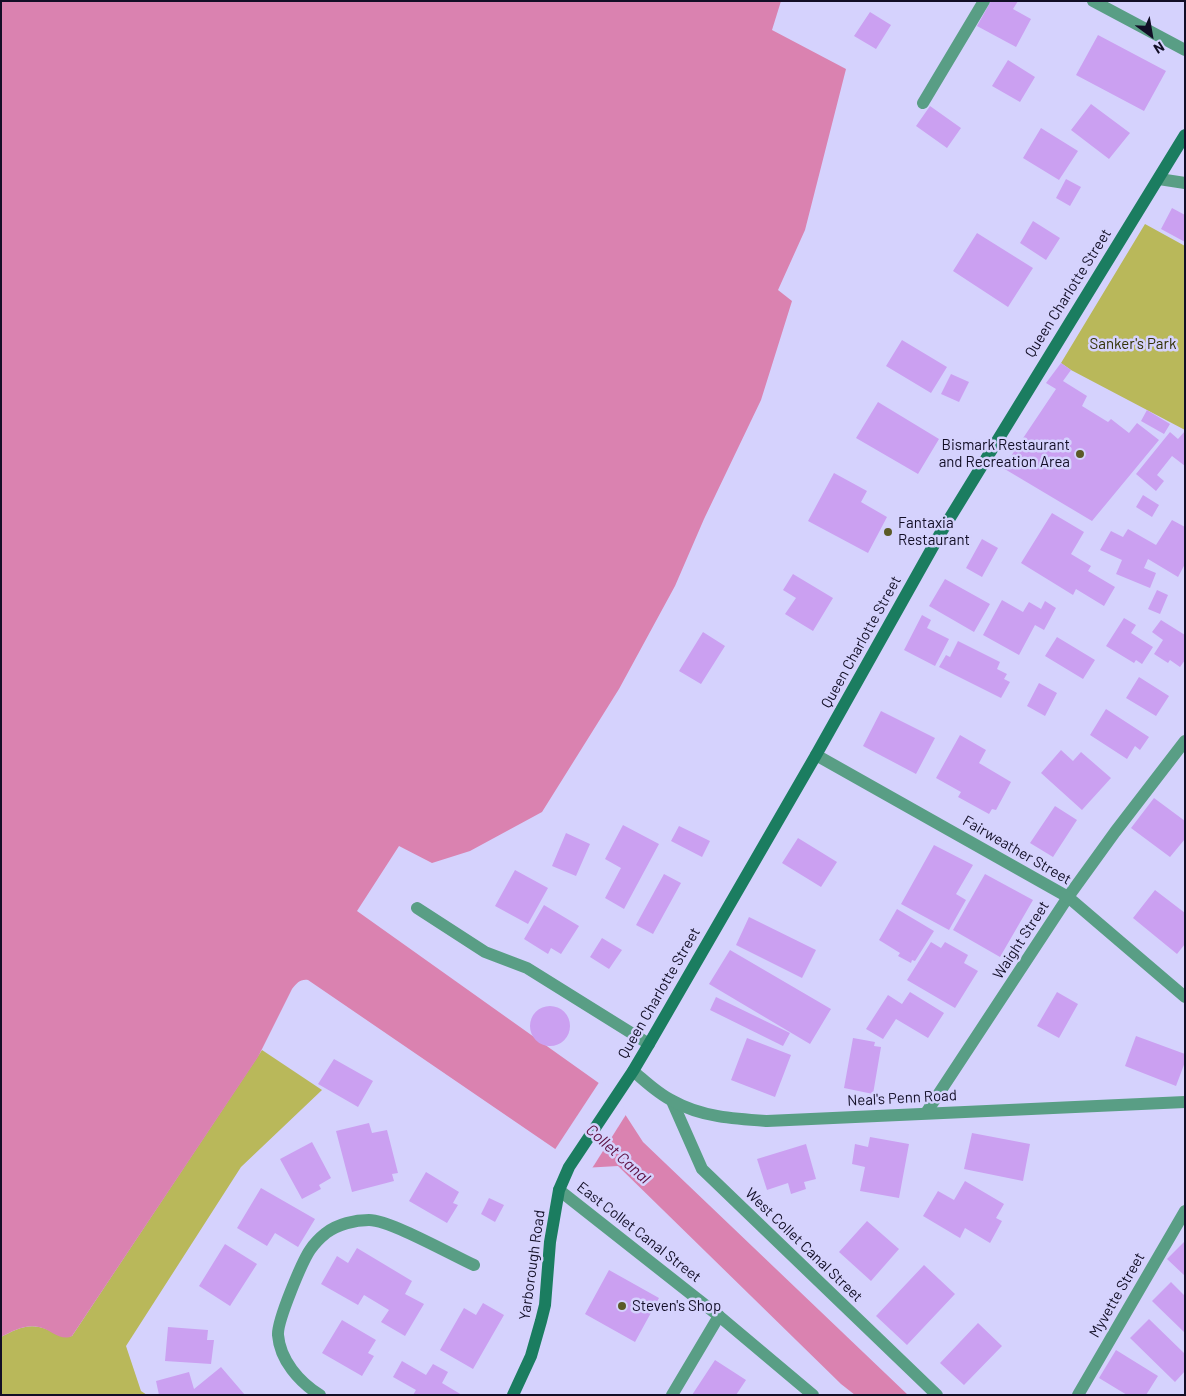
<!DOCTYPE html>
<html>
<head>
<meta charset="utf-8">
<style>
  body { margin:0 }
  #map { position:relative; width:1186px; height:1396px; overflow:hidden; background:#d5d2fd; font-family:Barlow,sans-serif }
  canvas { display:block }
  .frame { position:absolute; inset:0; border:2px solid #120e26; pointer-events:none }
  .north { position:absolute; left:1126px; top:10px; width:50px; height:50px; -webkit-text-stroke:4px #d5d2fd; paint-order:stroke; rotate:148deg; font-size:14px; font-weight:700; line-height:20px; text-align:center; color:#120e26 }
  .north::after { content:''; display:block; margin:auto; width:18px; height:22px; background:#120e26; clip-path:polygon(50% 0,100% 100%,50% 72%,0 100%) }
</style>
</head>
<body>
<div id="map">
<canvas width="1186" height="1396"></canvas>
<div class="frame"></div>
<div class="north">N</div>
</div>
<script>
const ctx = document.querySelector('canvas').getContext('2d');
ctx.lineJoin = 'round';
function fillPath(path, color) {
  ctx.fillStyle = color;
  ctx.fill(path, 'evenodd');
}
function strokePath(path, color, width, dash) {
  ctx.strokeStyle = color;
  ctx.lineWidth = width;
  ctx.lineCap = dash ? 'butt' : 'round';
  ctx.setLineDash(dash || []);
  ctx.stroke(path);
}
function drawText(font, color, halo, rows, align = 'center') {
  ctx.font = font + ' Barlow,sans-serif';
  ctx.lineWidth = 5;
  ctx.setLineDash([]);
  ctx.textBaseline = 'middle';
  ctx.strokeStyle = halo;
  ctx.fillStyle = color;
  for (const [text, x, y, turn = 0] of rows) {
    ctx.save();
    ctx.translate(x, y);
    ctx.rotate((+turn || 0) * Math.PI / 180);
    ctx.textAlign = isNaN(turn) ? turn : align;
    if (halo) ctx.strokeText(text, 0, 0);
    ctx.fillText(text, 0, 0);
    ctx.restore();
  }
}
fillPath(new Path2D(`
  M1145 224 1185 246V430L1071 370 1061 363Z
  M262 1050 322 1090 241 1167 126 1346 141 1391 147 1395H1V1337C13 1331 25 1324 39 1327 52 1329 58 1339 72 1336Z`), '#b9b85a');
fillPath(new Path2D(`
  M1 1H781L772 30 846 69 805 230 778 290 792 301 761 400 704 519 675 586 619 689 542 812 470 851 432 863 399 846 357 911 610 1091 643 1142 908 1395H855L841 1384 618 1166 583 1168 308 980C300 979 297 983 292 989L258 1057 72 1336C61 1342 50 1329 39 1327 25 1324 13 1331 1 1337Z`), '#da82b0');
fillPath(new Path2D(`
  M600 1081 612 1089 627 1113 591 1170H583L554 1151Z`), '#d5d2fd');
fillPath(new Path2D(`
  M991 1H1018L1013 9 1031 19 1016 47 977 26Z
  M870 12 891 25 876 49 854 36Z
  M1098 35 1166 71 1144 111 1076 75Z
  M1008 60 1035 77 1020 102 992 86Z
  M1091 104 1130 133 1109 159 1071 130Z
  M930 106 961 128 947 148 916 126Z
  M1041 128 1078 151 1059 180 1023 158Z
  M1066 179 1081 187 1070 206 1056 198Z
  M1172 208 1185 215V242L1161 229Z
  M1033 221 1060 238 1046 260 1020 243Z
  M977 233 1033 268 1008 307 953 271Z
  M902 340 947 367 931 393 886 366Z
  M1061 363 1071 370 1063 381 1087 396 1082 406 1108 422 1111 419 1129 433 1137 423 1159 440 1092 521 1003 468 1056 389 1046 383Z
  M951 374 969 382 959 402 941 394Z
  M878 402 939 439 918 474 856 438Z
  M1147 410 1170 424 1164 434 1141 421Z
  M1185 431V466L1172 456 1157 475 1164 481 1156 491 1136 474 1170 432 1178 439Z
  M834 473 867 491 861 502 887 517 868 553 808 521Z
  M1143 495 1159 505 1152 517 1136 507Z
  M1052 513 1084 532 1071 554 1091 566 1088 571 1115 587 1104 606 1076 589 1073 595 1021 563Z
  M1172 520 1185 527V564L1178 577 1148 559 1144 568 1156 573 1150 588 1116 574 1122 560 1100 550 1111 531 1123 537 1128 529 1156 545Z
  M982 539 998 548 982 577 966 568Z
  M793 574 833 598 813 631 785 614 796 598 783 590Z
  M945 579 990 604 974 632 929 606Z
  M1157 590 1168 595 1160 614 1148 609Z
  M1002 600 1023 612 1029 602 1041 609 1045 601 1056 608 1044 630 1035 625 1019 655 983 635Z
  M922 615 931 620 927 628 949 639 935 666 904 650Z
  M1124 618 1136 625 1131 633 1153 647 1142 664 1136 660 1134 663 1106 646Z
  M1161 620 1185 635V660L1180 667 1170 660 1168 663 1154 654 1163 640 1152 632Z
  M703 632 725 646 701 684 679 671Z
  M1057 637 1095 660 1083 679 1045 656Z
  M958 641 1000 662 997 669 1007 674 1004 679 1010 682 1001 698 939 667 946 655 950 657Z
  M1139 677 1169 696 1156 716 1126 698Z
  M1039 683 1057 693 1045 716 1027 706Z
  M1106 709 1149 737 1140 750 1135 746 1127 759 1090 735Z
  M881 711 935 738 916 774 863 746Z
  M960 735 986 750 979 763 1011 782 996 810 992 809 989 814 958 797 961 792 936 778Z
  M1061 750 1073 761 1081 752 1111 778 1082 810 1041 773Z
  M1154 798 1185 821V839L1170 857 1131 828Z
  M1055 806 1077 820 1053 857 1030 843Z
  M623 825 659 844 624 909 605 898 621 868 605 859Z
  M679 826 710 841 702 857 671 841Z
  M566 833 590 844 576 876 552 866Z
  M798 838 837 862 821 887 782 863Z
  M934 845 973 865 956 894 966 900 949 930 901 904Z
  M515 870 548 888 528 924 495 906Z
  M664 874 681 883 653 934 636 925Z
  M985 874 1033 900 1000 957 953 930Z
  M1155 890 1185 913V944L1177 954 1133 918Z
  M544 905 579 926 561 954 551 948 548 954 524 939Z
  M897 909 934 931 915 961 912 960 911 963 898 956 900 953 879 940Z
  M749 917 816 950 802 978 736 945Z
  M602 938 622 950 609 969 590 957Z
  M931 942 941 948 945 942 968 955 964 963 978 971 955 1008 907 980Z
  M730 950 831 1009 810 1044 709 984Z
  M910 992 944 1013 928 1038 896 1019 883 1039 866 1029 888 995 902 1004Z
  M1057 992 1078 1004 1059 1038 1037 1026Z
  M716 997 790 1033 783 1046 710 1010Z
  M530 1026a20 20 0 1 1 40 0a20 20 0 1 1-40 0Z
  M1136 1036 1185 1054V1062L1176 1086 1125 1066Z
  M747 1038 791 1055 775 1097 731 1080Z
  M853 1038 875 1042 874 1046 881 1047 873 1094 844 1088Z
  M334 1059 373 1081 358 1107 318 1084Z
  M369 1123 372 1133 387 1130 398 1173 392 1174 394 1181 352 1192 336 1131Z
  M972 1133 1030 1144 1023 1181 964 1169Z
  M870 1137 909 1144 899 1198 860 1191 865 1167 852 1164 855 1144 868 1147Z
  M312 1142 331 1178 319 1185 321 1189 302 1199 280 1159Z
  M806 1144 816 1179 804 1182 806 1189 791 1194 788 1183 767 1190 757 1159Z
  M426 1172 459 1192 453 1203 458 1205 447 1223 409 1201Z
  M965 1181 1004 1204 996 1218 1002 1221 990 1243 965 1228 960 1238 923 1216 938 1191 954 1200Z
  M261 1188 315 1219 298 1247 275 1233 267 1246 237 1228Z
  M489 1198 504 1205 495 1222 481 1214Z
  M867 1221 899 1249 871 1281 839 1252Z
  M1185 1241V1276L1167 1259Z
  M225 1244 257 1264 230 1306 199 1286Z
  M357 1248 412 1281 405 1294 424 1304 405 1336 381 1322 389 1310 364 1295 358 1305 321 1284 337 1256 348 1263Z
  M924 1265 955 1294 907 1345 876 1316Z
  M609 1270 659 1298 635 1342 585 1314Z
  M1171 1282 1185 1296V1333L1152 1301Z
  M483 1303 504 1315 473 1369 440 1350 464 1308 476 1315Z
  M1149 1319 1185 1354V1371L1175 1382 1130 1338Z
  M342 1320 376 1340 368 1353 374 1356 362 1376 322 1353Z
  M978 1323 1002 1346 964 1385 940 1363Z
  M168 1327 208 1330 207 1340H214L211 1364 165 1361Z
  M1116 1350 1158 1376 1146 1395H1127L1099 1378Z
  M715 1360 746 1380 736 1395H692Z
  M402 1361 426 1375 433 1364 448 1372 442 1383 462 1395H413L416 1390 393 1377Z
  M221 1367 245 1395H159L156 1381 189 1372 194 1389Z`), '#cba0f1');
strokePath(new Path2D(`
  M1093 1 1185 50
  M923 103 984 1
  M1159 179 1185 183
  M417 908 485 952 527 968 649 1044
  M672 1101 702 1169 937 1395
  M926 1113 1068 897 1115 832 1185 741
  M320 1395C299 1382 280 1360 278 1335 277 1321 302 1262 310 1250 314 1244 321 1237 326 1233 338 1224 355 1220 369 1220 390 1220 452 1255 474 1265
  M672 1395 719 1316
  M1078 1395 1185 1211`), '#599e85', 12);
strokePath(new Path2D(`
  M816 755 1068 897 1185 997
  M633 1071C645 1081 658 1094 673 1101 701 1117 735 1119 767 1121L1185 1102
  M559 1190 719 1316 813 1395`), '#599e85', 12);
strokePath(new Path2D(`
  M513 1395 531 1356 541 1321 545 1305 550 1242 559 1190 569 1167 633 1071 649 1044 816 755 940 534 1185 135`), '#1b7d60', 12);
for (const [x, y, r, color] of [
  [1080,454,5,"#5b5a27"],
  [888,532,5,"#5b5a27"],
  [622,1306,5,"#5b5a27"]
]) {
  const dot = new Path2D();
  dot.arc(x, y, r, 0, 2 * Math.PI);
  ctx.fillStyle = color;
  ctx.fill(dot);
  strokePath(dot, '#d5d2fd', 2);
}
drawText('15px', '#120e26', '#d5d2fd', [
  ["Queen Charlotte Street",1068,293,-58],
  ["Queen Charlotte Street",861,642,-61],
  ["Fairweather Street",1017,850,30],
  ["Waight Street",1021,940,-57],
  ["Queen Charlotte Street",659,993,-60],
  ["Neal's Penn Road",902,1098,-3],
  ["East Collet Canal Street",639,1232,38],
  ["West Collet Canal Street",804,1245,44],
  ["Yarborough Road",532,1265,-82],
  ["Myvette Street",1117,1295,-60]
]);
drawText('15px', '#313004', '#d5d2fd', [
  ["Sanker's Park",1133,344]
]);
drawText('15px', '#120e26', '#d5d2fd', [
  ["Bismark Restaurant",1070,445,"right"],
  ["and Recreation Area",1070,462,"right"],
  ["Fantaxia",898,523],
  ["Restaurant",898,540],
  ["Steven's Shop",632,1306]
], 'left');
drawText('italic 16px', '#5c0e3f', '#d5d2fd', [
  ["Collet Canal",618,1154,42]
]);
</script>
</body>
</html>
